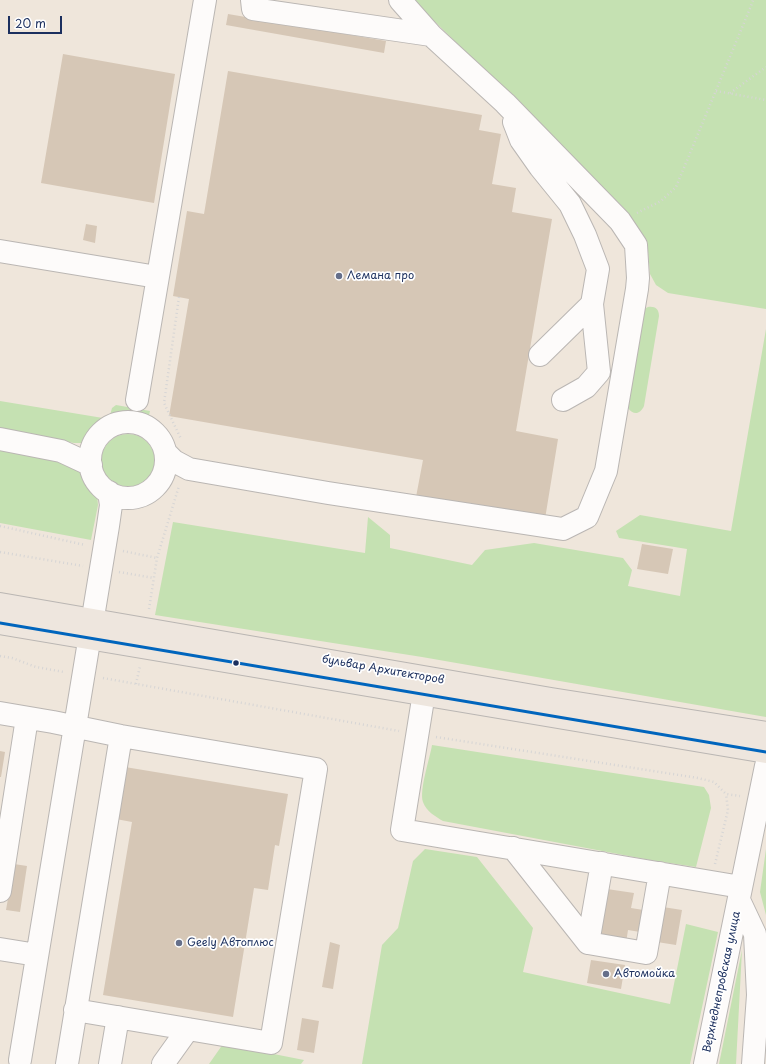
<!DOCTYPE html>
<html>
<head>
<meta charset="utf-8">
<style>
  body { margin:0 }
  #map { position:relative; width:766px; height:1064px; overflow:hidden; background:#efe6db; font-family:"Playpen Sans",sans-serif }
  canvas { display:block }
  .scale { position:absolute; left:8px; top:16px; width:54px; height:18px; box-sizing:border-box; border:2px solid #1b2f5e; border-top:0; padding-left:5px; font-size:12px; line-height:14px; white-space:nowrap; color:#1b2f5e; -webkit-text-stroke:3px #fff; paint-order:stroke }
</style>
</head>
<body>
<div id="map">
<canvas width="766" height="1064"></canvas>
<div class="scale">20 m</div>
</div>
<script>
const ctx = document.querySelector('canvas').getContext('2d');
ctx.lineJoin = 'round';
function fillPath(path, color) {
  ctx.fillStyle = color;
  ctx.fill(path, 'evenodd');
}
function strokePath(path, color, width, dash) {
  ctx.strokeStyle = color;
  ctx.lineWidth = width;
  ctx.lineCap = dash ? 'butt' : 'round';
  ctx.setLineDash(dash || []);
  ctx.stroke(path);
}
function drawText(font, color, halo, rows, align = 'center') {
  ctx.font = font + ' "Playpen Sans",sans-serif';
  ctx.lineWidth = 3.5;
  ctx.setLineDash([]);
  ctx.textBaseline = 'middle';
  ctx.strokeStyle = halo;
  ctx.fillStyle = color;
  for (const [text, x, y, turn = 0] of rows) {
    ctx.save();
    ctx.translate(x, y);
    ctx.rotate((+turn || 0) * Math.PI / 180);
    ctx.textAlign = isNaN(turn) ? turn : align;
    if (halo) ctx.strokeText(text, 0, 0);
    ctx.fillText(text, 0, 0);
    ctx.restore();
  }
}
fillPath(new Path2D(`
  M413 0H766V309L668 293 656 285 650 274 648 251 624 208Z
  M648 307C655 306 659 309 659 316L644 406C640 415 633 415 628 408L644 309Z
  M766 329V717L422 657 155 615 173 522 365 553 368 517 390 535V548L472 565 485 550 534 543 623 558 632 570 628 586 680 596 687 549 619 538 616 531 640 515 731 531Z
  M0 401 109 419 112 408 116 405 150 411 148 420 136 417H121L103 426 91 439 84 443H74L0 430Z
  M101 461a27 27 0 1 1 54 0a27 27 0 1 1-54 0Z
  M0 450 68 461 80 467 90 480 97 495 98 505 91 540 0 523Z
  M432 745 704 787 709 795 711 808 696 867 650 860 443 821C436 817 426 811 423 802 419 790 430 758 432 745Z
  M425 849 477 857 533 928 523 972 670 1004 686 924 718 932 690 1064H362L382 945 398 928 413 861Z
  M766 849V915L760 892Z
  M742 950 736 1064H719Z
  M223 1044 304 1060 301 1064H209Z`), '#c5e1b2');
fillPath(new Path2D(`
  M228 14 386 41 384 53 226 25Z
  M63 54 175 74 154 203 41 183Z
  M228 71 482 115 479 130 501 134 492 184 516 188 512 212 552 219 516 431 558 439 545 519 416 497 423 460 169 416 189 299 173 296 187 211 204 214Z
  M86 224 97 226 95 243 83 240Z
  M642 544 673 549 668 574 637 569Z
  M0 751 5 752 1 777H0Z
  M125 767 288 794 279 846 275 845 268 890 254 888 233 1017 103 995 132 822 116 819Z
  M14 864 27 866 20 912 6 910Z
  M607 889 634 893 631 908 662 913 663 907 682 910 676 945 657 942 658 935 628 930 626 943 599 939Z
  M330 942 340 945 333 989 322 987Z
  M591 960 625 965 621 989 587 983Z
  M302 1018 319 1021 314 1053 297 1050Z`), '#d6c7b6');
const minor = new Path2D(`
  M252 0 253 9 431 35
  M514 122 521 140 540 167 570 204 585 235 598 269 592 304 599 372 586 387 563 400
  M0 251 157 277
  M540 355 592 304
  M137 400 205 0
  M90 460a38 38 0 1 1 76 0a38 38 0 1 1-76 0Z
  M0 439 61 451 91 465
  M166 453 174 461 189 469 328 493 563 529 587 517 606 471 637 289 638 278 636 245 620 221 505 103 431 35 400 0
  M424 693 402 830 741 887
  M0 713 53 722 121 736 316 769 271 1043 75 1010
  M513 848 588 943
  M602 863 588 943 646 953 660 873
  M0 891 27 718
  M739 900 755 934 758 995 753 1064
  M0 949 37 955
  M20 1060 108 526 111 505 109 492
  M67 1064 121 736
  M110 1064 118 1017
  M163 1064 188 1029
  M705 1064 766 766`);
const major = new Path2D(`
  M0 604 551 699 766 733
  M0 623 766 752`);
strokePath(minor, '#bab6b3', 24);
strokePath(major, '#bab6b3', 24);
strokePath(new Path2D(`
  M716 91 766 100
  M730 93 766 67
  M637 213 661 201 676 187 751 6 753 0
  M179 297 164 403 181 439
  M0 526 85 545
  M123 551 157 558
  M0 552 83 566
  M119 572 154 578
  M149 609 157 558 179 486
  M0 656 12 658 36 667 64 672
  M103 678 399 731
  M136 684 140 666
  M436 737 698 778 714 782 726 794 740 796
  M715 864 728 810 726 794`), '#d6d5d5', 2.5, [1, 3]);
strokePath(minor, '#fdfbfa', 22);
strokePath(major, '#eee6de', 22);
strokePath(new Path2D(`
  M0 623 766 752`), '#0065bd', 3);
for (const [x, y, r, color] of [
  [339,276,4,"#656f8a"],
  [236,663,3.5,"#1b2f5e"],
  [179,943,4,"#656f8a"],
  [606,974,4,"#656f8a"]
]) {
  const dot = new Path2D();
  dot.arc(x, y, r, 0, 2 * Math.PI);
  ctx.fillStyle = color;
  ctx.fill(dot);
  strokePath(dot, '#fff', 1.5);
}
drawText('11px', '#1b2f5e', '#fff', [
  ["Лемана про",347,276],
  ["Geely Автоплюс",187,943],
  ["Автомойка",614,974]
], 'left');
drawText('11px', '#1b2f5e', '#fff', [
  ["бульвар Архитекторов",383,670,10],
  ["Верхнеднепровская улица",722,982,-78]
]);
</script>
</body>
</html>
